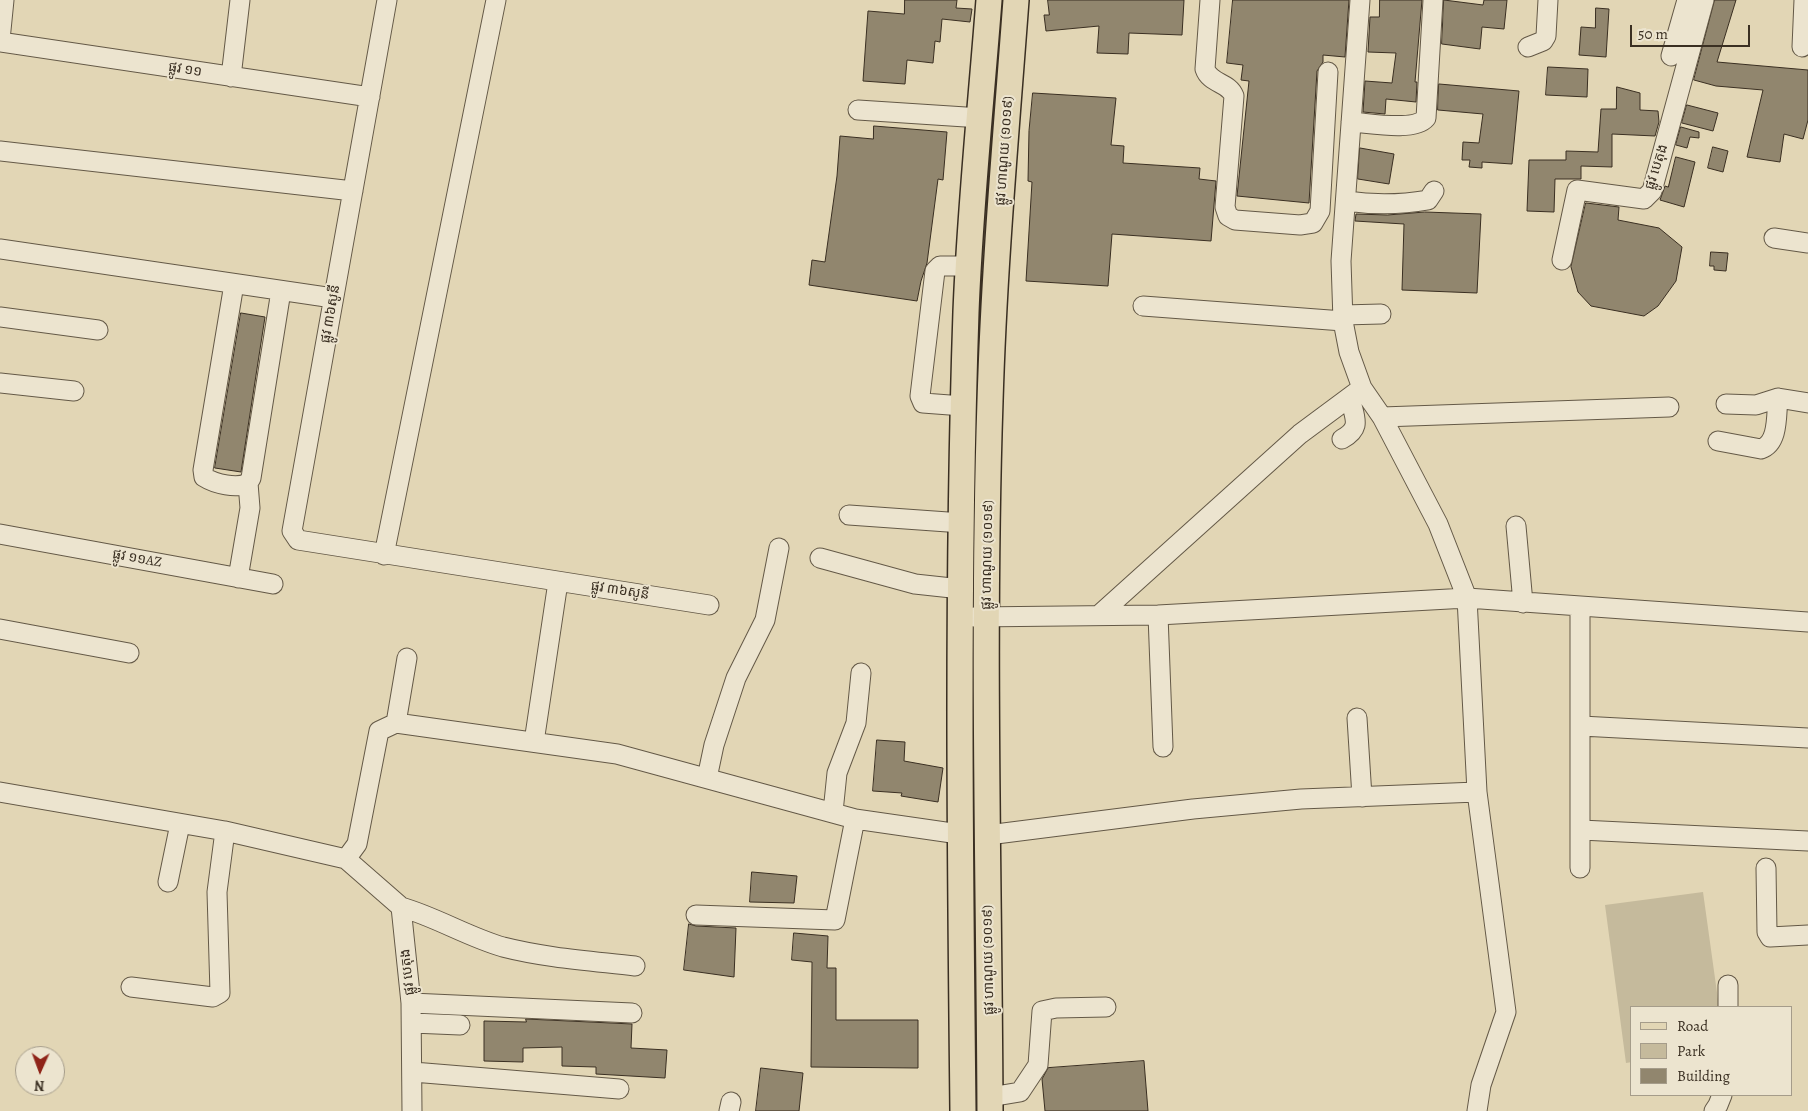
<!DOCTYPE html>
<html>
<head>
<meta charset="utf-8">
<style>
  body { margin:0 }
  #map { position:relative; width:1808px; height:1111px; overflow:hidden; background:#e2d6b5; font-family:Alegreya,serif }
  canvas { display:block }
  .legend { position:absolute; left:1630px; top:1006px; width:162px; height:90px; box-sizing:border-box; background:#ece4cf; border:1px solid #a59c8a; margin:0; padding:6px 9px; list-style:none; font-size:15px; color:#3a2f22 }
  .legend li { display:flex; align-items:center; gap:10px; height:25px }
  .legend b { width:25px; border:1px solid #a59c8a }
  .north { position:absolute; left:15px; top:1046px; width:50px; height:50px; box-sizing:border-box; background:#ece4cf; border:1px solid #a59c8a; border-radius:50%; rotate:182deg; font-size:14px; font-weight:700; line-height:20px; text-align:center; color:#3a2f22 }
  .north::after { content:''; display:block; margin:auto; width:18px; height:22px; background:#8f2418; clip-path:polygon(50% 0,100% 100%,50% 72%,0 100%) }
  .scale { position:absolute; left:1630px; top:25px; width:120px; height:22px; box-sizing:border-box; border:2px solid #3a2f22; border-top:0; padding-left:6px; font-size:15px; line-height:18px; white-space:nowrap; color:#3a2f22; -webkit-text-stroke:4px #ece4cf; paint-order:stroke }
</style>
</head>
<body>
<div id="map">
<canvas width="1808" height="1111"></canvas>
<ul class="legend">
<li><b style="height:6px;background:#e2d6b5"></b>Road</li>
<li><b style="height:14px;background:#c5ba9c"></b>Park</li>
<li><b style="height:14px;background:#91866e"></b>Building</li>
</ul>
<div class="north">N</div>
<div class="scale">50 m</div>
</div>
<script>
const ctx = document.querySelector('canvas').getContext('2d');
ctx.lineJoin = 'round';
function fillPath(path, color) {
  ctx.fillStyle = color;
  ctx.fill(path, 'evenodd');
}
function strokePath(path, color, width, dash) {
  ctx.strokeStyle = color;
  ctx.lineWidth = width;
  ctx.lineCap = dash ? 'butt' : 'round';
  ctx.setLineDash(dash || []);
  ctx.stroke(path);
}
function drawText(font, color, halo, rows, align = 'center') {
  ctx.font = font + ' Alegreya,"Noto Sans Khmer",serif';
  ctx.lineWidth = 4;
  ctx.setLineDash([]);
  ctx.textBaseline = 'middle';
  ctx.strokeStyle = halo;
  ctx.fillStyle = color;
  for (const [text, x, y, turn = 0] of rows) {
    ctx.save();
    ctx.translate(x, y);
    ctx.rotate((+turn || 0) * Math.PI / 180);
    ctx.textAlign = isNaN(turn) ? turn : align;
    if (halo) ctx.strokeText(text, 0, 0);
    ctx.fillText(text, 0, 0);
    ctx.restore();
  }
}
fillPath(new Path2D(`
  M1703 892 1719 1007H1632V1062L1626 1063 1605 905Z`), '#c5ba9c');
const building = new Path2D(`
  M905 0H957L956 8 972 9 970 22 942 19 940 42 935 41 933 63 907 60 905 84 863 81 868 11 904 14Z
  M1048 0H1184L1182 35 1129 33 1128 54 1097 53 1099 26 1046 31 1044 15H1049Z
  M1233 0H1349L1345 57 1323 55V62L1317 71 1309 203 1237 196 1249 81 1241 80 1243 65 1227 63Z
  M1380 0H1422L1415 82H1417L1416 102 1386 99 1385 114 1363 112 1365 81 1392 83 1396 53 1368 52 1370 17H1379Z
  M1444 0 1483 5 1484 0H1507L1504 29 1482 27 1480 49 1442 44Z
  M1715 0H1736L1717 62 1808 70V120L1803 139 1784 134 1780 162 1747 157 1763 90 1716 86 1694 80Z
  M1596 8 1609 9 1606 57 1579 55 1581 27 1595 28Z
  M1548 67 1588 69 1587 97 1546 95Z
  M1439 84 1519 91 1512 164 1482 162V168L1469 167 1470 160H1462L1463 142 1479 143 1483 114 1438 110Z
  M1617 87 1640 93V110L1658 111 1659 122 1655 136 1612 134V167L1581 166V179H1555L1554 212 1527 211 1529 160H1566V151L1598 152 1601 109H1616Z
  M1033 93 1116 98 1111 145 1124 146 1123 163 1200 168 1199 179 1216 181 1211 241 1112 234 1108 286 1026 281 1032 182 1028 181 1029 131Z
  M1687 105 1718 113 1713 131 1682 123Z
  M874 126 947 132 943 180 938 179 927 263 921 281 917 301 809 285 812 260 825 262 837 176 840 136 873 139Z
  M1681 127 1699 132V138L1690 137 1687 148 1676 145Z
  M1713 147 1728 151 1723 172 1708 168Z
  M1360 148 1394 154 1389 184 1358 179Z
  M1676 157 1695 162 1684 207 1660 200 1665 186 1668 187Z
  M1586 203 1619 207 1618 220 1659 228 1682 247 1676 281 1658 306 1644 316 1591 306 1578 292 1571 267Z
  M1425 212 1481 214 1477 293 1402 290 1404 224 1355 221 1356 214 1387 215Z
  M1711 252 1728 253 1726 271 1714 270V266H1710Z
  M241 313 265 317 241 472 215 468Z
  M877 740 905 742 904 761 943 768 938 802 901 796 902 793 873 791Z
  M752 872 797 876 794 903 750 902Z
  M689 924 696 926 736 928 734 977 684 970Z
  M794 933 828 936 827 968H836V1020H918V1068L811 1067 812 962 792 960Z
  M526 1019 632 1024 631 1048 667 1050 665 1078 596 1074V1067L562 1066V1047L523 1048V1062L484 1061V1021L526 1022Z
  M1144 1061 1148 1111H1045L1042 1079 1048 1068Z
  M761 1068 803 1073 799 1111H756Z`);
fillPath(building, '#91866e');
strokePath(building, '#3a2f22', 1);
const minor = new Path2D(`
  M387 0 292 531 298 540 709 605
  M1210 0 1205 69C1210 84 1229 82 1234 96L1225 207 1228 216 1235 220 1300 225 1313 223 1320 211 1328 72
  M1360 0 1341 261 1343 321 1349 352 1362 388 1382 417 1438 524 1467 598 1477 792 1506 1012 1481 1085 1477 1111
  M0 40 4 0
  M0 42 370 97
  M1528 47 1543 41 1546 36 1548 0
  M1802 47 1804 0
  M1671 56 1687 0
  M231 77 240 0
  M858 110 981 118
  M1351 122C1369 123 1414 132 1426 118L1433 0
  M0 151 353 191
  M1346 201C1374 205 1399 205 1428 200L1434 191
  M1774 238 1808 243
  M0 249 333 298
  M1562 260 1577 190 1644 199 1652 191 1704 0
  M234 284 203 470 204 477C215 484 237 489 248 483
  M1143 306 1343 321
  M1343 315 1381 314
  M0 317 98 330
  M0 383 74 391
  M1726 404 1756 405 1778 398 1808 403
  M963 406 923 403 920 396 935 271 940 266H969
  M1382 417 1669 407
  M1342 439C1363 427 1354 418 1350 397
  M1718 441 1761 449C1779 443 1776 415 1778 398
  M849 515 962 523
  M1516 526 1523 603
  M0 534 273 584
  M384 555 496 0
  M820 558 915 584 961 589
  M238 578 250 508 248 483 251 478 281 291
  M1099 615 1300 434 1362 388
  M1158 615 1163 747
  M974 617 1158 615 1467 598 1808 622
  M0 629 129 653
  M1357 718 1362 797
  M396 723 407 658
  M1581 726 1808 738
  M534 742 558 582
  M707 778 714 745 736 678 765 620 779 548
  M0 792 225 831 346 859 401 907 411 1003 412 1111
  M833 812 837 773 856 723 861 673
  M1581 830 1808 841
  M988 835 1193 809 1301 799 1477 792
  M346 859 357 844 379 731 396 723 617 754 855 819 959 834
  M1580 868V606
  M1766 868 1767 932 1770 937 1808 935
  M168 882 180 824
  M401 907C436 917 468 937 503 947 546 958 592 961 635 966
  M696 915 835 920 855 819
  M1728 985V1007
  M131 987 213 997 220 993 217 892 225 831
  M411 1003 632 1013
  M412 1023 460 1025
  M413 1072 619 1089
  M990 1097 1020 1092 1038 1065 1042 1011 1056 1008 1106 1007
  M729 1111 731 1102
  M1714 1111 1718 1105 1722 1095`);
const major = new Path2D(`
  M963 1111C960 845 957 578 966 312 970 208 981 104 989 0
  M990 1111C989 875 982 638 990 401 994 267 1006 134 1016 0`);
strokePath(minor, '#645947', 21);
strokePath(major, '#3a2f22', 28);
strokePath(minor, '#ece4cf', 19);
strokePath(major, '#e2d6b5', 25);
drawText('14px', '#3a2f22', '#ece4cf', [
  ["ផ្លូវ ១១",185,70,9],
  ["ផ្លូវ ហាណូយ (១០១៩)",1005,151,-86],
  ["ផ្លូវ បេតុង",1657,167,-72],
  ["ផ្លូវ ៣៦សូនី",331,314,-80],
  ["ផ្លូវ ហាណូយ (១០១៩)",988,555,-89],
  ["ផ្លូវ ១១AZ",137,559,10],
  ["ផ្លូវ ៣៦សូនី",620,591,9],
  ["ផ្លូវ ហាណូយ (១០១៩)",989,960,-91],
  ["ផ្លូវ បេតុង",408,972,-96]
]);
</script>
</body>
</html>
